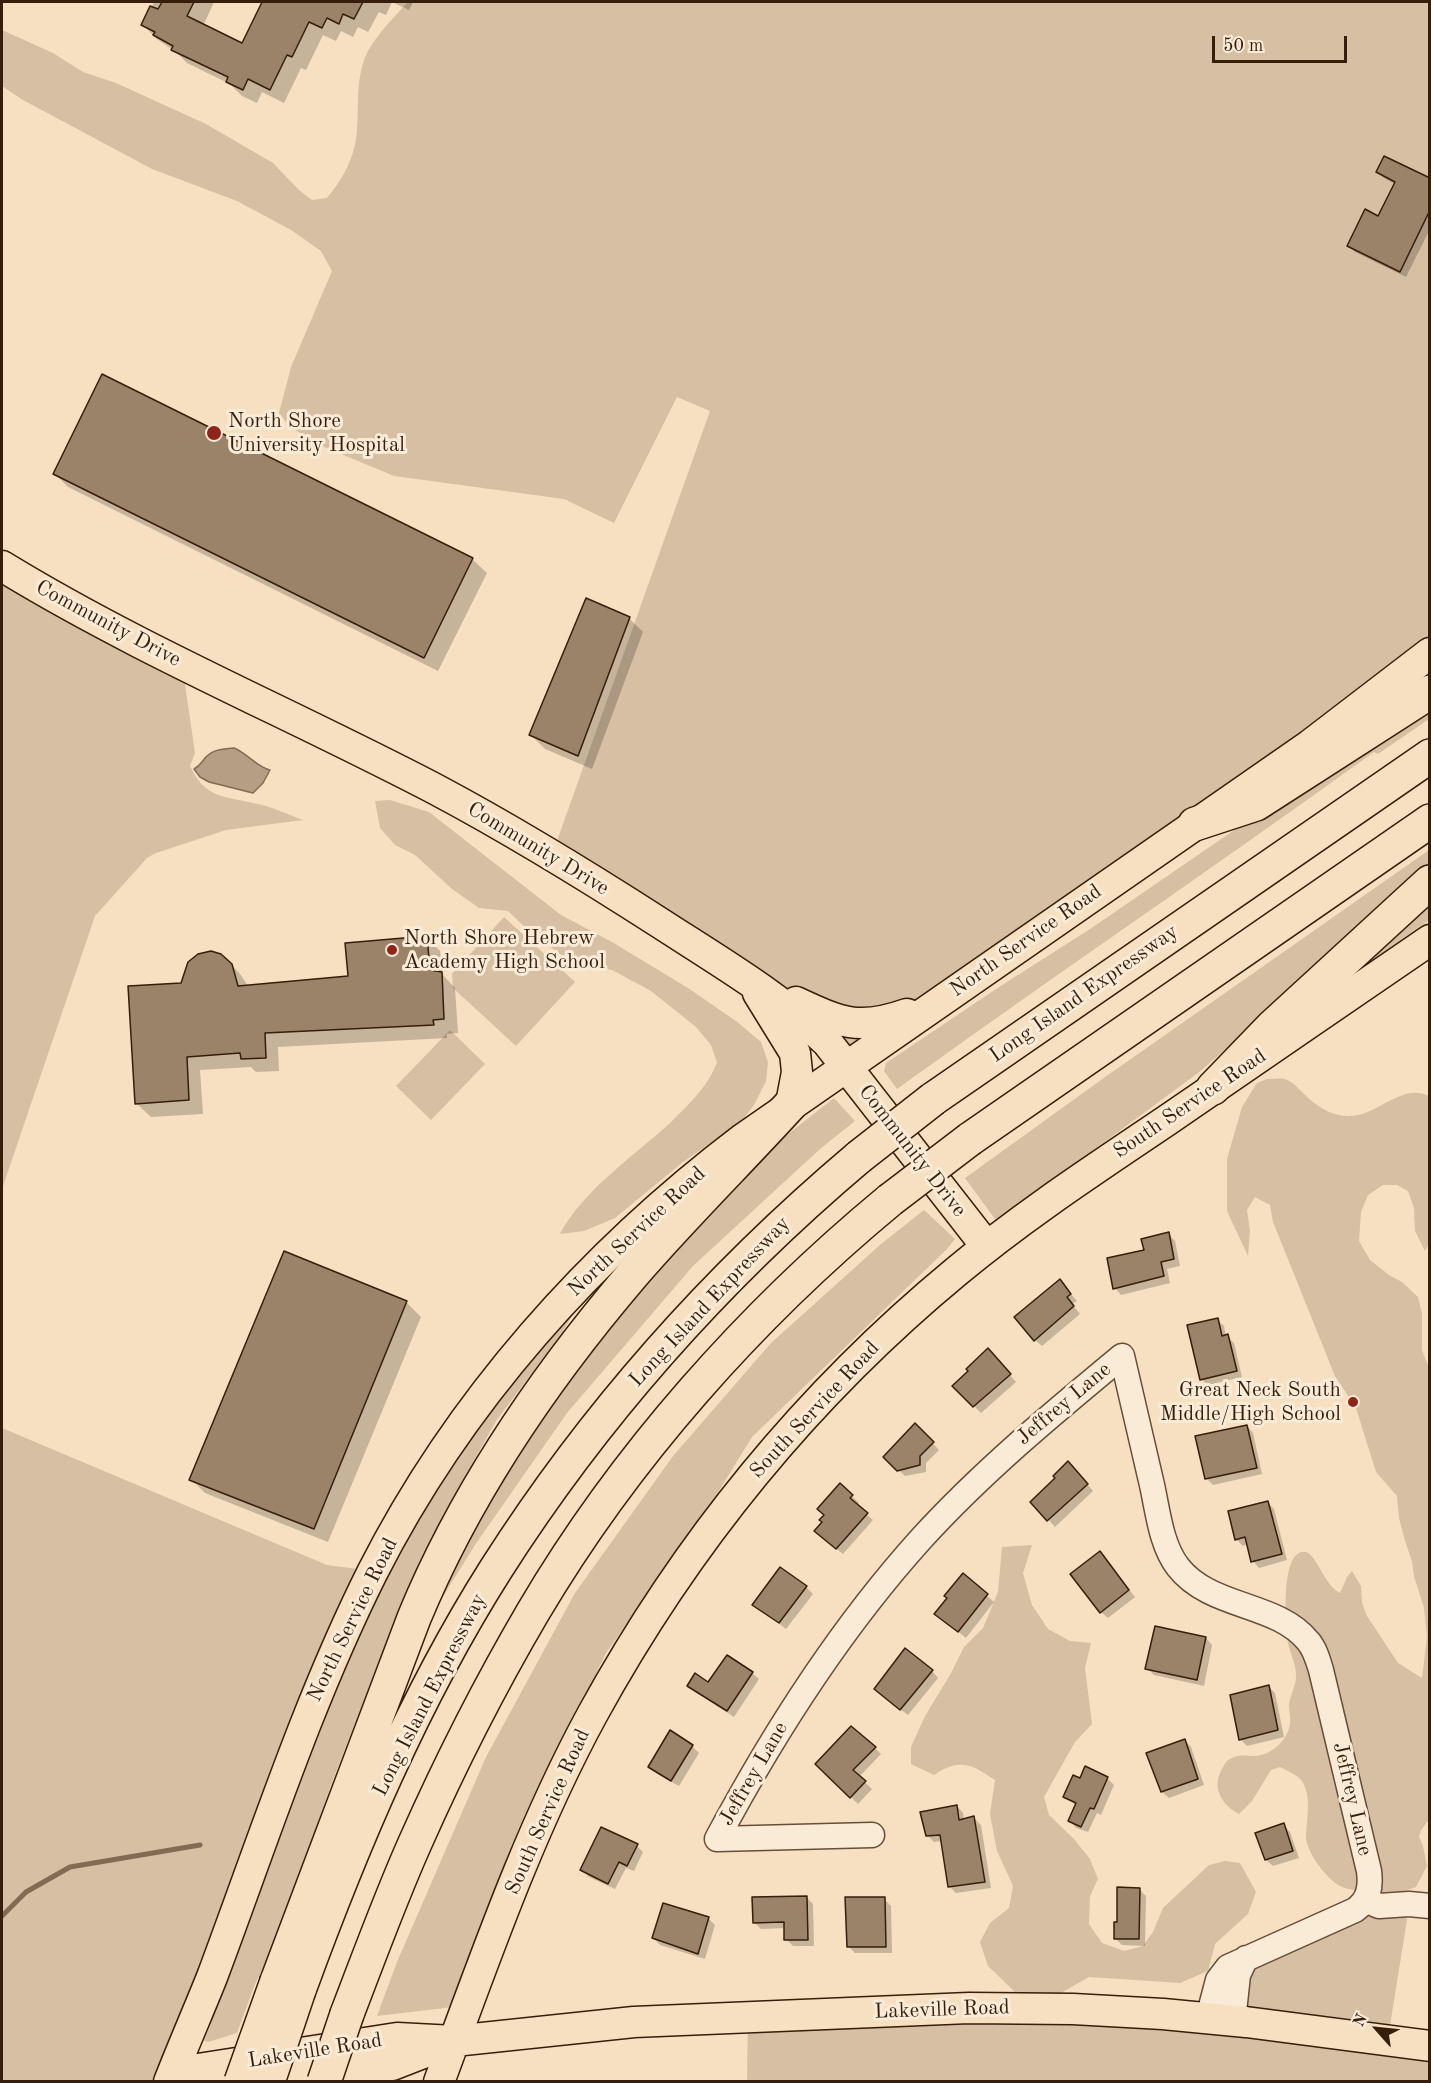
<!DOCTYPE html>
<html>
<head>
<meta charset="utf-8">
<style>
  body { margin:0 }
  #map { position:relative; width:1431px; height:2083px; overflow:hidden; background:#f7e0c1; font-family:"Old Standard TT",serif }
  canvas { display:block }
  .frame { position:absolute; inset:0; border:3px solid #351e0a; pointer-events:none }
  .north { position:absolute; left:1347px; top:1999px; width:60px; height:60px; -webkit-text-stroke:4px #faebd7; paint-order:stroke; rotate:297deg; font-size:16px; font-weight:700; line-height:24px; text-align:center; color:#351e0a }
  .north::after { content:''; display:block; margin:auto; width:21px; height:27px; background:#351e0a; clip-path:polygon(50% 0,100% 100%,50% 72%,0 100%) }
  .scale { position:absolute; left:1212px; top:36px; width:135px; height:27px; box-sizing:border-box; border:3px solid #351e0a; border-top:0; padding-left:8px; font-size:18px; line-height:21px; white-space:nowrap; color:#351e0a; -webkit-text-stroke:4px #faebd7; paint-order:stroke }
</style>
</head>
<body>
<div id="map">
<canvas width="1431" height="2083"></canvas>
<div class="frame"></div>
<div class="north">N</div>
<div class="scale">50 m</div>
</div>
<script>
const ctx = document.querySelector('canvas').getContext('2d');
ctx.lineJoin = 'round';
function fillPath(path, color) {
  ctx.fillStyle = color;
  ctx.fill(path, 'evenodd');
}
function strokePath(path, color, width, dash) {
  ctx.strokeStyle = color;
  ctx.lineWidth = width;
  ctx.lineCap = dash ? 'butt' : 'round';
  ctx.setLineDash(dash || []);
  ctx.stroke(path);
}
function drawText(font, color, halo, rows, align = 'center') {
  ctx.font = font + ' "Old Standard TT",serif';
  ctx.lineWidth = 6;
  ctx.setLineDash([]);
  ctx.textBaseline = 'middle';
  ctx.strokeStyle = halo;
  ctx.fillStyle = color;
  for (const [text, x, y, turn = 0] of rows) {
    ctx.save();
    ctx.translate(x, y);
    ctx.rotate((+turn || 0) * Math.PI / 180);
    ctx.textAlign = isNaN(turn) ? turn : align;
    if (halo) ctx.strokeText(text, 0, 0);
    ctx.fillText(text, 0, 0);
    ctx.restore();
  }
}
fillPath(new Path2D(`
  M408 2H1429V653L847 1065 552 855 710 411 677 397 614 523 564 499 394 476 322 446 290 427 279 413 291 367 332 271 321 251 291 230 237 201 152 169 23 100 2 86V30L53 53 83 72 116 83 206 124 273 163 299 190 312 200 327 198C340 182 350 166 355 145 361 115 353 84 367 53 377 34 394 17 408 2Z
  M2 566 182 664 195 753 190 766C205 798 223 796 253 803 270 806 287 814 303 820L226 830 156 853 147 858 95 916 2 1189Z
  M1429 705V719L1378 754 1374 752C1216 866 1055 975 897 1089L884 1071 886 1063 996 989 1090 929 1230 833Z
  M390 800 429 812 561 915 612 942 688 988 736 1021 761 1042 768 1062 766 1081 754 1105 741 1122 683 1162 615 1218 584 1231 560 1234C583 1190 634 1156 670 1123 689 1104 708 1087 717 1062L711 1045 696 1027 651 991 612 970 583 964 560 954 531 933 508 911 479 908 452 889 415 855 395 845 380 828 375 801Z
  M1429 850V867L1322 966 1198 1073 1004 1216 995 1219 965 1178 1108 1075Z
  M1429 896V920L1345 979Z
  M504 917 575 982 516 1046 453 988 452 974Z
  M450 1030 485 1064 431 1120 396 1086Z
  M1267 1079C1273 1079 1280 1078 1285 1079 1293 1082 1298 1088 1303 1093 1315 1105 1330 1116 1348 1116 1377 1117 1401 1082 1429 1096L1430 1241 1425 1251 1415 1231 1414 1208 1408 1191 1397 1185H1383L1368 1195 1361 1212 1359 1241 1370 1260 1389 1275 1402 1282 1418 1297 1422 1314V1350L1429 1368V1820L1421 1830 1419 1837 1423 1846 1427 1866 1416 1887 1399 1893 1407 1920 1388 2038 1429 2043V2081L747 2082 748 2014 1231 2018 1219 1986 1372 1892C1363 1890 1348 1891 1340 1886 1327 1879 1307 1853 1306 1838 1306 1821 1311 1803 1305 1787 1302 1776 1289 1772 1280 1767L1271 1770 1252 1801 1239 1814C1222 1805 1211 1788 1222 1769 1224 1765 1226 1761 1230 1759 1240 1752 1250 1758 1261 1755 1275 1752 1288 1738 1290 1724 1291 1718 1289 1711 1289 1705 1290 1695 1297 1684 1296 1674 1296 1664 1290 1654 1288 1643 1286 1628 1279 1548 1306 1552 1316 1554 1325 1586 1340 1593L1347 1577 1352 1571 1361 1586 1362 1603 1367 1616 1398 1663 1422 1678 1427 1637 1424 1608 1414 1576 1412 1561 1405 1541 1399 1518 1397 1496 1376 1472 1356 1408 1335 1376 1273 1222 1270 1205 1255 1197 1247 1210 1250 1231 1248 1256 1227 1211V1159L1242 1107 1257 1083Z
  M834 1098 855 1121 820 1149 693 1266 567 1413 475 1545 414 1643 534 1411 742 1170Z
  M924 1210 955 1239 947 1249 752 1437 709 1507 606 1653 517 1837 453 2007 377 2016 397 1962 486 1757 575 1593 673 1456 771 1343 881 1244Z
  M570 1310 573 1314 562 1333 496 1421 444 1514 388 1638 334 1777 273 1949 255 1984 237 2033 208 2042 200 2039 324 1711 389 1567 447 1467 556 1320Z
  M2 1428 327 1565 373 1571 169 2081H2Z
  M1032 1545 1023 1573 1032 1605 1048 1629 1070 1641 1091 1643 1085 1668 1092 1724 1075 1742 1044 1797 1049 1815 1074 1839 1090 1859 1098 1879 1090 1896 1089 1924 1102 1943 1124 1951 1143 1946 1153 1932 1163 1908 1209 1865 1225 1861 1240 1863 1256 1892 1248 1914 1215 1944 1208 1971 1180 1983 1089 1977 1047 2001 1018 1995 988 1966 980 1942 990 1923 1009 1908 1013 1886 997 1851 990 1814 995 1780C971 1764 960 1758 934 1775L911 1764V1747L925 1716 950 1675 964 1647 983 1628 998 1592 1002 1547Z`), '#d6bfa2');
const water = new Path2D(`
  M234 748C247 753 258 768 270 770L263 783 253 793 209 782 200 777 194 769C200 766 201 763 205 758 213 749 223 749 234 748Z`);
fillPath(water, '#b59e83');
strokePath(water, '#826b53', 1.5);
fillPath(new Path2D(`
  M154 2H214L203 26 243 45 264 2H413L409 10 392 2 386 15 379 12 368 32 358 27 353 37 341 31 336 41 323 35 306 70 301 68 284 103 262 92 257 103 242 96 230 84 187 63 177 53 157 39 143 25Z
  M1378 172 1430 180V229L1406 277 1355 252 1349 246 1379 218 1395 184 1384 178Z
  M54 473 472 559 487 573 438 671 68 487Z
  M629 618 643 632 592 769 545 749 531 735Z
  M426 937 440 951 443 975 455 988 458 1033 447 1034V1038L278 1047 279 1071 256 1072 251 1067 200 1070 203 1114 151 1117 136 1103 183 984 226 959 240 974 248 986 350 977Z
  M1168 1234 1175 1241 1180 1266 1167 1269 1170 1283 1121 1295 1115 1288 1146 1251Z
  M285 1252 406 1302 421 1317 328 1542 205 1493 191 1479Z
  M1060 1281 1077 1301 1072 1304 1080 1314 1042 1346 1035 1340Z
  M1217 1320 1224 1326 1226 1336 1234 1343 1242 1377 1208 1385 1201 1379Z
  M994 1357 1016 1382 981 1413 954 1386Z
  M915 1425 939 1450 926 1463V1472L905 1476 885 1457Z
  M1247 1426 1253 1433 1262 1474 1213 1485 1206 1478Z
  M1075 1470 1093 1491 1055 1527 1032 1502 1057 1478Z
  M840 1485 859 1503 856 1505 873 1520 843 1554 823 1538 824 1522Z
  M1268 1503 1274 1509 1287 1560 1259 1568 1253 1561 1248 1544 1243 1546 1236 1539Z
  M1100 1553 1135 1597 1108 1618 1101 1612Z
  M963 1575 994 1602 966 1638 936 1614 949 1598Z
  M806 1587 813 1594 786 1629 754 1605Z
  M1206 1638 1212 1645 1204 1686 1154 1675 1147 1668Z
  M932 1671 938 1678 908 1715 882 1696Z
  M752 1673 759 1679 734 1717 696 1692 689 1685 709 1684Z
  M1269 1687 1275 1693 1284 1737 1247 1746 1240 1739Z
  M1184 1740 1191 1747 1204 1785 1169 1798 1162 1792Z
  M692 1746 699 1753 679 1786 656 1773 650 1767Z
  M875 1748 881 1754 859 1777 872 1789 858 1804 817 1764Z
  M1107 1778 1114 1785 1101 1815 1097 1813 1088 1832 1076 1828 1070 1821 1077 1806 1065 1797Z
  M957 1806 963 1813 964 1820 974 1818 981 1825 991 1888 956 1893 949 1886 942 1841 934 1842 927 1835Z
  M1283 1825 1290 1832 1299 1858 1273 1866 1266 1860Z
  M637 1846 643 1852 634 1871 626 1868 615 1889 589 1877 582 1870Z
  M1139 1889 1146 1896 1145 1946 1122 1945 1115 1938Z
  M806 1897 813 1904 814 1946H793L786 1939V1928L761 1929 754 1922Z
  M884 1899 891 1906 892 1953H855L848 1946Z
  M664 1905 709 1919 715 1925 705 1959 660 1945 653 1938Z
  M706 2080H727L729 2082H706Z`), '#0003');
strokePath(new Path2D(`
  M2 1916 26 1892 70 1867 200 1845`), '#826b53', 5);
const building = new Path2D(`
  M162 2H194L187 16 242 43 262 2H363L354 19 343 14 339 24 327 18 322 28 309 22 292 57 287 55 270 90 248 79 243 90 226 82 228 77 171 50 173 46 153 35 155 32 141 25 150 6 158 9Z
  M1384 156 1430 178V210L1400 272 1347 246 1365 209 1378 216 1395 182 1376 172Z
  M102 374 473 558 424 658 53 474Z
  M586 598 630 617 578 756 529 735Z
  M427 936 430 970 442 972 444 1019 433 1020 434 1025 265 1033 266 1058 241 1059 240 1053 187 1057 189 1100 135 1104 128 986 181 983 188 962 198 954 211 951 221 954 232 964 238 986 348 976 345 943Z
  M1169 1232 1174 1259 1161 1262 1164 1276 1113 1289 1107 1258 1144 1250 1141 1239Z
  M284 1251 407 1301 314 1529 189 1480Z
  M1060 1279 1071 1294 1067 1297 1074 1306 1034 1341 1014 1317Z
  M1218 1318 1222 1336 1228 1334 1237 1371 1200 1380 1187 1325Z
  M988 1348 1011 1374 973 1407 952 1386 968 1371 966 1369Z
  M915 1423 934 1442 920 1456V1465L897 1471 883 1457Z
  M1247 1425 1257 1468 1205 1479 1195 1436Z
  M1068 1461 1088 1484 1047 1521 1030 1502 1055 1478 1053 1476Z
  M840 1483 853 1495 850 1498 868 1513 836 1549 814 1531 822 1522 819 1520 824 1515 817 1509Z
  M1268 1501 1282 1554 1251 1562 1245 1537 1235 1540 1228 1511Z
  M1100 1551 1129 1590 1100 1613 1070 1574Z
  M780 1567 807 1586 779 1623 752 1605Z
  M963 1573 988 1594 958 1632 934 1614 947 1598 944 1596Z
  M1155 1626 1206 1637 1197 1680 1145 1669Z
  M905 1648 933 1670 900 1710 874 1689Z
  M727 1655 753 1672 727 1711 687 1686 695 1673 708 1682Z
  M1269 1685 1278 1730 1239 1740 1230 1695Z
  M851 1726 876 1747 853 1770 866 1781 850 1798 815 1764Z
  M670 1730 693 1745 671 1781 648 1767Z
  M1185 1739 1198 1779 1161 1792 1146 1753Z
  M1085 1766 1108 1777 1094 1809 1090 1808 1081 1827 1068 1821 1076 1803 1063 1797 1073 1775 1080 1778Z
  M957 1805 959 1820 974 1816 985 1882 948 1887 940 1835 926 1836 920 1812Z
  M1284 1823 1293 1851 1265 1860 1255 1833Z
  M601 1827 638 1844 627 1866 619 1862 608 1884 580 1870Z
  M1117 1887 1140 1888 1139 1939H1114V1922H1117Z
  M807 1896 808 1940H784V1922L753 1923 752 1897Z
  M845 1897H885L886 1947H847Z
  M663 1903 709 1917 698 1954 652 1938Z`);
fillPath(building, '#9a8369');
strokePath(building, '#351e0a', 1.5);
const minor = new Path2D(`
  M872 1835 717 1839C774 1732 839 1630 921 1539 982 1472 1052 1414 1122 1356 1132 1399 1142 1442 1152 1485 1158 1512 1161 1545 1178 1567 1211 1609 1276 1602 1308 1641 1315 1649 1318 1660 1321 1670L1369 1871C1371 1887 1369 1900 1355 1910L1228 1967 1218 1980 1208 2018
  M1365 1900 1379 1906 1409 1904 1430 1906
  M1233 2021 1238 1975 1246 1958`);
const major = new Path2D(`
  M2 566C141 651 292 714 437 790 514 831 587 876 660 923 717 960 777 995 827 1042L987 1247
  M758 993 795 1053 797 1072 791 1104
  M796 1002C841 1023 859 1031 907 1014
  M169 2082C183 2046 198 2012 212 1977 263 1841 307 1703 372 1573 459 1401 592 1253 744 1138L1310 745 1430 653
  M179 2082 198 2069 397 2038 454 2041 634 2022 969 2008 1073 2009 1163 2014 1246 2022 1430 2046
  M288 2082 392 2065 446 2044
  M439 2082C485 1958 529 1831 592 1715 685 1545 808 1394 957 1271 1023 1216 1095 1169 1166 1121 1254 1061 1342 1000 1430 940`);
const highway = new Path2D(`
  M1195 824 1256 804 1430 692
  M1213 1088 1272 1027 1430 882
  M933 1099 1430 756
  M970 1139 1430 821
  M277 1981 414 1618C466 1492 545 1377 633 1274 684 1215 739 1161 791 1104
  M299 1990C352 1845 413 1700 496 1569 596 1412 717 1277 859 1157
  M347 2014C369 1957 390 1899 415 1843 450 1764 489 1687 533 1612 625 1456 751 1315 890 1200`);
strokePath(minor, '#664e38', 27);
strokePath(major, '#351e0a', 33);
strokePath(highway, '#351e0a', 36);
strokePath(minor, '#faebd7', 24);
strokePath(major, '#f7e0c1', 30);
strokePath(highway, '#f7e0c1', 33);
const highwayBridge = new Path2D(`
  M859 1157 933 1099
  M890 1200 970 1139
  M241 2082 277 1981
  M268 2082 299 1990
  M324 2082 347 2014`);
strokePath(highwayBridge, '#351e0a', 36, []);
strokePath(highwayBridge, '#f7e0c1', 33);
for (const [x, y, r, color] of [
  [214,433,8,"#8f2418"],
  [392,950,6,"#8f2418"],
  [1353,1402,6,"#8f2418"]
]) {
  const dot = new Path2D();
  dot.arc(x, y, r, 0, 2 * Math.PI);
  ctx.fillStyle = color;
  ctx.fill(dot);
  strokePath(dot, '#faebd7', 2);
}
drawText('21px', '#351e0a', '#faebd7', [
  ["North Shore",228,421],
  ["University Hospital",228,445],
  ["North Shore Hebrew",404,938],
  ["Academy High School",404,962],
  ["Great Neck South",1341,1390,"right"],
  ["Middle/High School",1341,1414,"right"]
], 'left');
drawText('21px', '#351e0a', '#faebd7', [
  ["Community Drive",108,624,28],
  ["Community Drive",538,849,31],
  ["North Service Road",1026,941,-35],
  ["Long Island Expressway",1084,994,-35],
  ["South Service Road",1190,1104,-34],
  ["Community Drive",912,1151,52],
  ["North Service Road",637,1232,-43],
  ["Long Island Expressway",710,1302,-47],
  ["Jeffrey Lane",1064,1404,-40],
  ["South Service Road",815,1410,-47],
  ["North Service Road",353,1620,-64],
  ["Long Island Expressway",430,1695,-63],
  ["Jeffrey Lane",754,1774,-60],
  ["Jeffrey Lane",1352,1799,77],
  ["South Service Road",548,1812,-66],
  ["Lakeville Road",942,2010,-2],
  ["Lakeville Road",315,2051,-9]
]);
</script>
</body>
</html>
